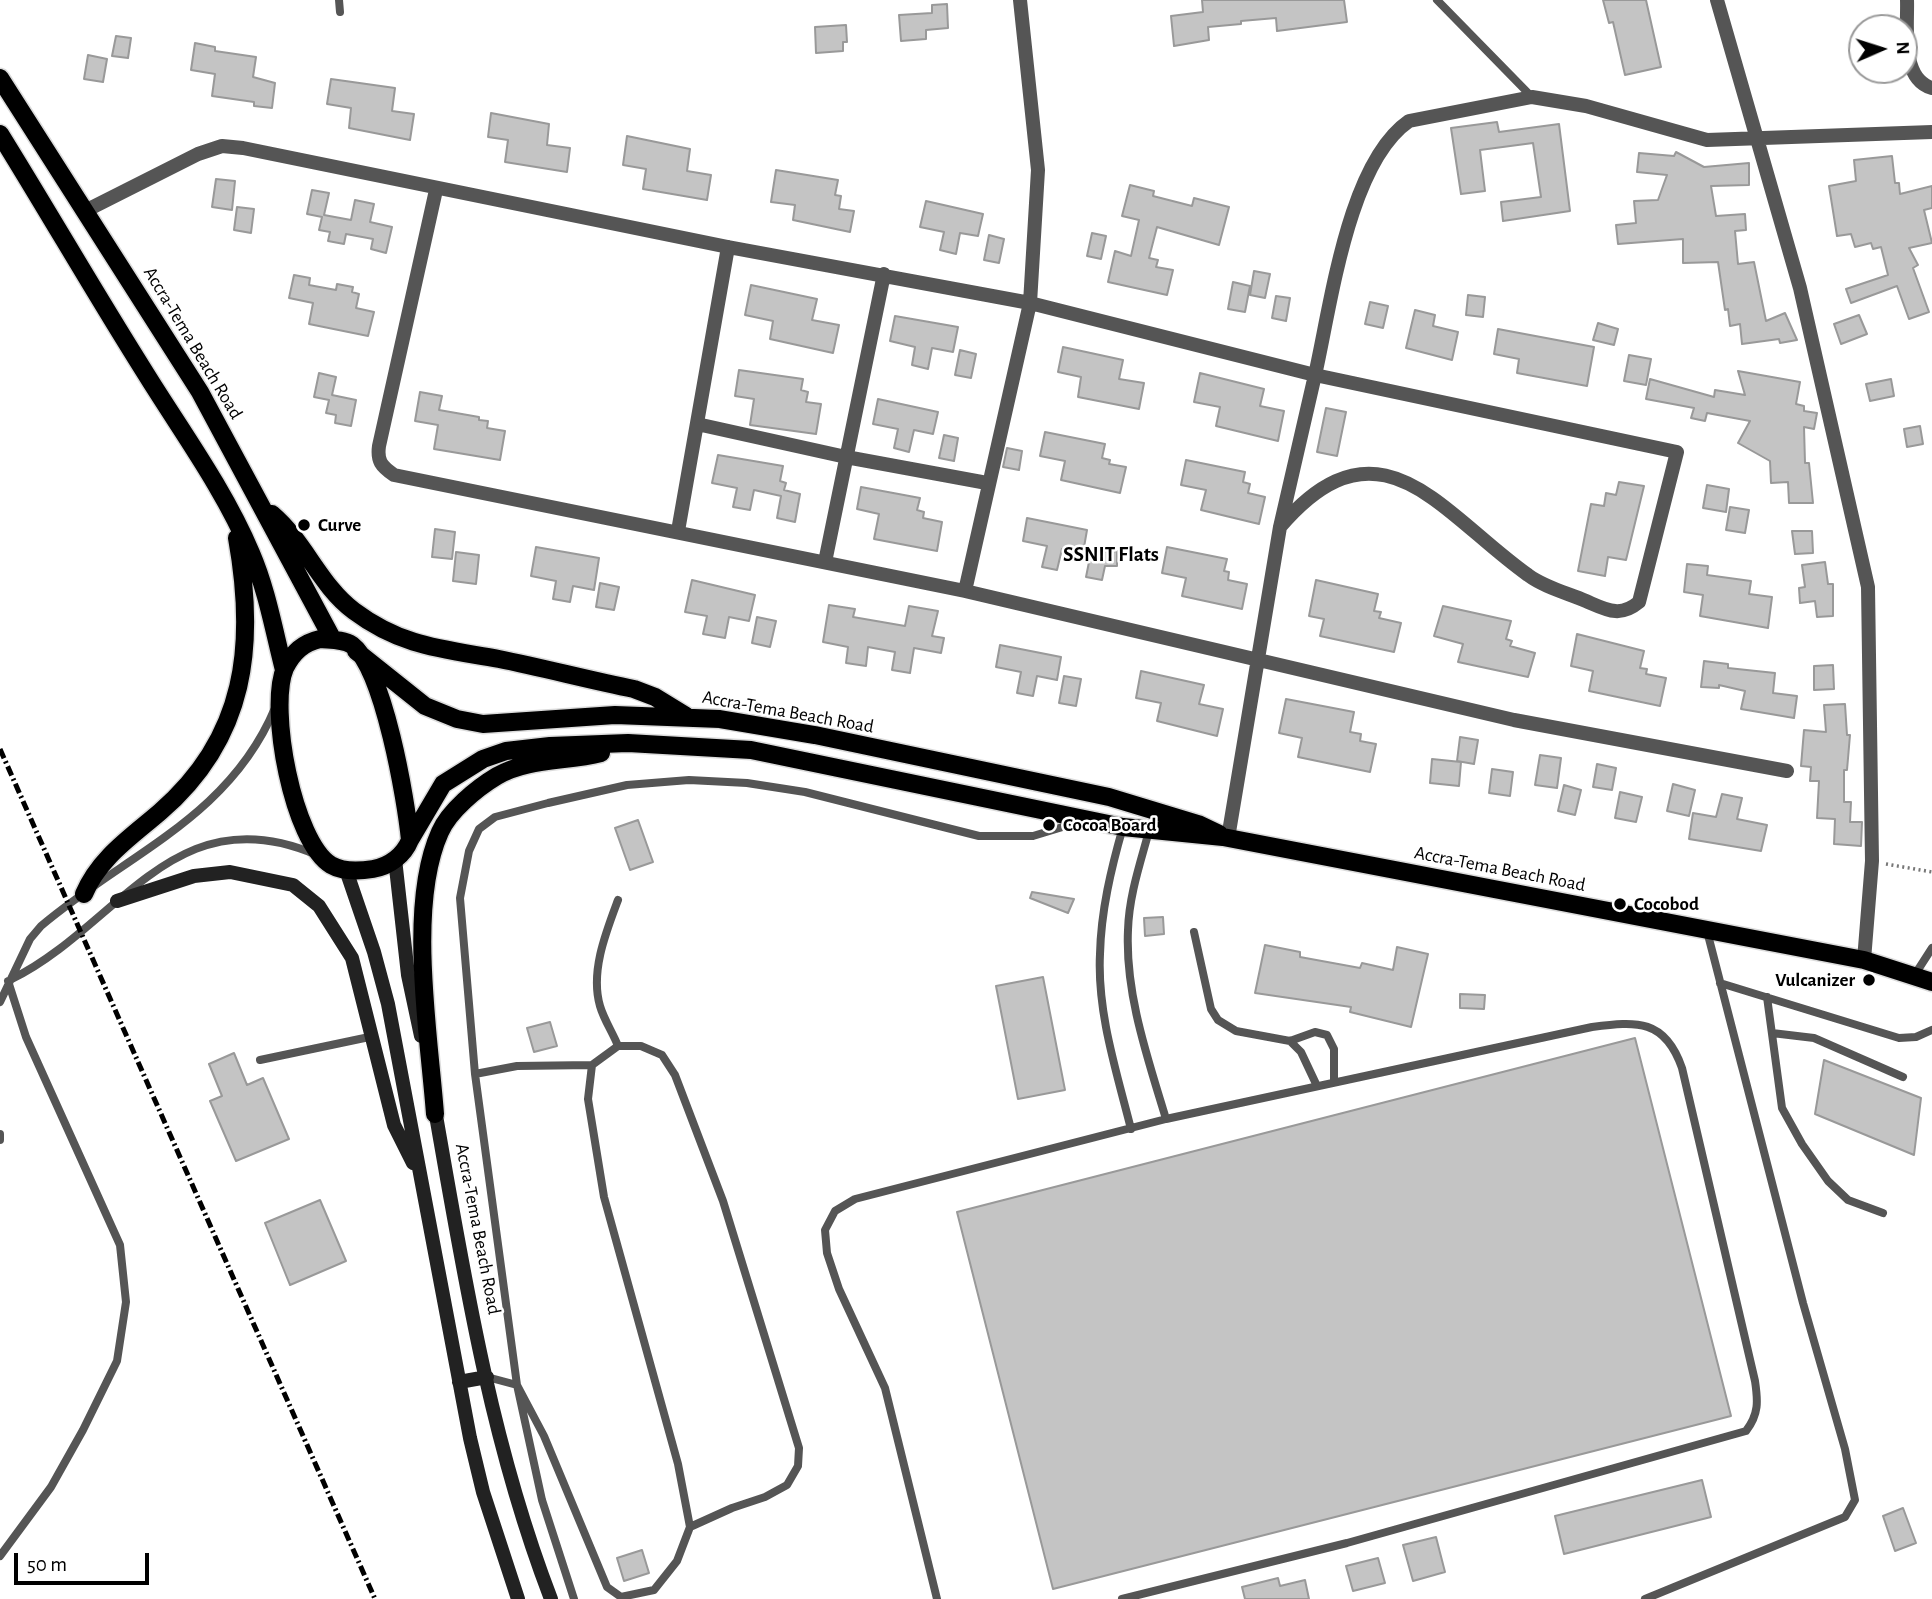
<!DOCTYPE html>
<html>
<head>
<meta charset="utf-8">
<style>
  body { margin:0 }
  #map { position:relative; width:1932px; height:1599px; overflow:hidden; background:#fff; font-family:"Alegreya Sans",sans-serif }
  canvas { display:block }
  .north { position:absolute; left:1848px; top:14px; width:70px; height:70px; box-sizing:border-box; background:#fff; border:2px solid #999; border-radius:50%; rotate:87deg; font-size:19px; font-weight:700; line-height:28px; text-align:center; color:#000 }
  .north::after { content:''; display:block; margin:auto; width:24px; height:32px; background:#000; clip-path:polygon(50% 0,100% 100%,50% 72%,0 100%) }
  .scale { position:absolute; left:14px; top:1553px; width:135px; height:32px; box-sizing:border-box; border:4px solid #000; border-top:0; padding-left:9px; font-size:21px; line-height:24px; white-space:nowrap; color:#000; -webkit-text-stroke:5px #fff; paint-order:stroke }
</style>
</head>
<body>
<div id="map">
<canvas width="1932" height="1599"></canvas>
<div class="north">N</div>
<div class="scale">50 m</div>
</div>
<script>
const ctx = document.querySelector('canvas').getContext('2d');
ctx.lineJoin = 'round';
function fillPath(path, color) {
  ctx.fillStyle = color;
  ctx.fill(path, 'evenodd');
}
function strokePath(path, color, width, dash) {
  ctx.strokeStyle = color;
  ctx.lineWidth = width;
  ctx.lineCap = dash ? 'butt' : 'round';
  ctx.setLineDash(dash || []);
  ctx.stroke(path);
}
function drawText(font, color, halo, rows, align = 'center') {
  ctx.font = font + ' "Alegreya Sans",sans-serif';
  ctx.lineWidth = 5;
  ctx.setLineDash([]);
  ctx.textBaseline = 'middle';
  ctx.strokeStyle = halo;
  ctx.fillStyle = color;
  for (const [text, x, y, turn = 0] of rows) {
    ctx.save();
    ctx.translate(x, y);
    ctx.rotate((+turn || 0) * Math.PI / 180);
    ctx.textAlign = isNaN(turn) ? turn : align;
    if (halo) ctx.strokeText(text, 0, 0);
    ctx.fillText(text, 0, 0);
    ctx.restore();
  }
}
const building = new Path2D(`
  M1202 0H1344L1347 22 1277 31 1276 18 1241 21V24L1208 27 1209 40 1174 46 1171 16 1203 12Z
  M1603 0H1646L1661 67 1625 75 1613 22 1609 23Z
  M947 4 948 28 926 30V39L901 41 899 15 932 13V5Z
  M846 25 847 42H843V51L816 53 815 27Z
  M116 36 131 38 128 58 112 56Z
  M195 43 215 47V51L256 57 253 77 275 83 272 108 254 106V102L212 96 215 74 191 70Z
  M88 55 107 59 103 82 84 79Z
  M331 79 395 88 392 111 414 114 410 140 349 128 351 108 327 104Z
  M491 113 549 124 547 145 570 148 567 172 505 162 508 140 488 137Z
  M1497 122 1499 132 1559 124 1570 211 1503 221 1501 202 1541 197 1533 143 1480 150 1485 191 1461 194 1451 128Z
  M627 136 690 149 687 171 711 175 707 200 643 189 646 169 623 165Z
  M1676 152 1704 167 1749 163V185L1711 186 1716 216 1745 214 1746 230 1735 231 1738 264 1754 262 1766 321 1785 313 1797 340 1780 343 1779 339 1742 344 1740 324 1730 326 1728 309 1725 310 1718 262 1683 263V239L1618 244 1616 225 1636 223 1634 201 1658 200 1667 175 1637 172 1639 153 1674 156Z
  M1892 156 1895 183H1899L1900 194 1932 186V208L1924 210 1932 243 1909 248 1918 265 1913 268 1929 312 1909 319 1897 286 1851 303 1846 289 1888 275 1881 247 1873 249 1871 243 1855 247 1851 234 1837 236 1829 186 1856 181 1854 160Z
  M776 170 838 180 835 195 841 196 839 209 854 211 850 232 793 220 795 205 771 202Z
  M216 179 235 181 232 210 212 207Z
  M1130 185 1154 191 1153 196 1192 206 1194 198 1229 207 1219 245 1157 227 1149 258 1158 260 1156 267 1173 270 1167 295 1108 282 1115 251 1131 256 1139 220 1122 216Z
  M312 190 329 193 324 215 351 220 355 200 374 204 370 222 392 227 386 253 371 249 373 239 346 234 344 244 328 241 330 232 319 230 322 217 307 214Z
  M926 201 983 214 978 236 960 233 956 254 940 250 944 232 920 227Z
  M237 207 254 209 251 233 234 230Z
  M1092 233 1106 236 1101 259 1087 256Z
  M989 235 1004 239 999 263 984 260Z
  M1254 271 1270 274 1265 298 1250 295Z
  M294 275 310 278 309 285 336 290 337 284 353 287 352 292 359 294 356 308 374 312 368 336 309 324 313 303 289 298Z
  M1233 282 1250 286 1245 312 1228 309Z
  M751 285 817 299 812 320 839 325 833 353 770 339 773 321 745 315Z
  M1468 295 1485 297 1483 317 1466 315Z
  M1276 296 1290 298 1286 321 1272 318Z
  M1370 302 1388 306 1383 328 1365 324Z
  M1415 310 1435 315 1433 326 1458 332 1452 360 1406 348Z
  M1859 315 1867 334 1841 344 1834 324Z
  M895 316 958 327 953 352 932 348 928 369 912 365 915 347 890 341Z
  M1598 323 1618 329 1614 345 1593 340Z
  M1498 329 1594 347 1587 386 1517 373 1519 359 1494 354Z
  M1063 347 1123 360 1119 379 1144 383 1139 409 1078 397 1081 377 1058 372Z
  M960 350 976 354 971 378 955 375Z
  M1629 355 1651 359 1646 385 1624 381Z
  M739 370 803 379 801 390 808 392 806 402 821 404 816 434 750 425 754 399 735 396Z
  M1738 371 1800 382 1796 404 1804 406V411L1817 413 1814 429 1804 427 1805 463H1809L1813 503H1789L1788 482 1771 483 1770 461 1738 443 1750 421 1707 413 1705 421 1691 418 1694 408 1646 399 1650 379 1714 397 1715 390 1745 395Z
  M319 373 336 377 332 395 356 400 351 426 335 423 336 415 326 413 329 400 314 397Z
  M1200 373 1264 389 1260 406 1284 411 1278 441 1216 426 1220 407 1194 402Z
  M1891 379 1894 396 1870 401 1866 384Z
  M420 392 442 396 439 410 479 417V420L488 421 487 428 505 431 500 460 434 449 438 425 415 421Z
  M878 399 938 412 933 434 914 430 909 452 894 448 898 429 873 424Z
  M1326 408 1346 412 1337 456 1317 452Z
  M1920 426 1923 444 1907 447 1904 429Z
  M1045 432 1105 444 1102 458 1110 460 1109 464 1126 467 1120 493 1061 480 1065 461 1040 456Z
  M944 435 958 438 954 461 939 458Z
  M1007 448 1022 451 1019 470 1003 467Z
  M718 455 783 466 780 481 786 483 784 490 800 494 795 522 777 518 781 496 754 490 750 510 733 507 737 488 712 483Z
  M1186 460 1245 472 1243 482 1250 484 1248 493 1265 497 1259 524 1201 510 1206 490 1181 485Z
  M1619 482 1644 486 1626 560 1608 557 1605 576 1578 571 1591 504 1604 506 1606 493 1616 495Z
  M1707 485 1729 489 1726 512 1703 508Z
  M861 487 920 498 917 510 924 512 923 518 942 522 937 551 874 539 879 514 857 509Z
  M1730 507 1749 510 1745 533 1726 530Z
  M1027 518 1087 530 1083 553 1062 549 1057 570 1042 567 1047 546 1023 541Z
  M435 529 455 532 452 559 432 557Z
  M1792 531H1812L1813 553 1795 554Z
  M536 547 599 558 594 590 573 586 570 602 553 599 556 581 531 576Z
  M1167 547 1227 559 1224 571 1229 572 1228 580 1247 584 1242 609 1182 596 1186 578 1162 573Z
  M1117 551V566H1105L1102 580 1086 577 1091 552Z
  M456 552 479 555 476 584 453 581Z
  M1825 562 1828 584H1833V616L1817 617 1815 601 1800 603 1799 588 1805 587 1802 565Z
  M1687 564 1708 566 1707 575 1751 581 1749 594 1772 597 1768 628 1700 616 1703 595 1684 592Z
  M692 580 755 595 749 621 729 617 725 638 703 634 707 616 685 612Z
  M1316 580 1378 594 1374 611 1381 612 1379 618 1401 623 1394 652 1320 636 1324 619 1309 616Z
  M600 583 619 587 614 610 596 607Z
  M829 605 855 609 853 617 905 626 909 606 938 611 932 636 944 638 941 653 914 648 910 673 892 670 895 652 868 647 866 666 846 663 848 647 823 642Z
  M1443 606 1511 621 1506 639 1512 641 1510 646 1535 653 1528 677 1458 662 1463 644 1434 636Z
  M757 617 776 621 770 647 752 643Z
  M1577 634 1644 651 1640 668 1647 669 1646 674 1666 678 1660 706 1589 691 1593 671 1571 666Z
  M1000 645 1061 657 1057 680 1037 676 1033 696 1017 693 1021 672 996 667Z
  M1704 661 1728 664V668L1775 673 1773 693 1797 696 1794 718 1741 709 1745 691 1719 685V688L1701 687Z
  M1833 665 1834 689 1814 690V666Z
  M1141 671 1204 685 1199 704 1223 709 1217 736 1157 721 1161 703 1136 698Z
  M1064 676 1081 679 1076 706 1059 703Z
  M1286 699 1354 712 1350 732 1361 734 1360 741 1376 744 1370 772 1298 757 1302 738 1279 733Z
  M1845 704 1847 735H1850L1847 770H1844V802H1851L1850 822H1862L1861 846 1834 844 1835 819 1817 818 1819 781H1810L1811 767 1801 766 1804 730 1826 732 1824 705Z
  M1460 737 1478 740 1474 764 1457 761Z
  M1540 755 1561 758 1557 788 1535 785Z
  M1432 759 1461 762 1459 786 1430 783Z
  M1597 764 1616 768 1612 790 1593 787Z
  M1492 769 1513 772 1510 796 1489 793Z
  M1673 784 1695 790 1689 816 1667 811Z
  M1564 785 1581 790 1575 815 1558 811Z
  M1620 792 1642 797 1636 822 1615 818Z
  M1722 794 1742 798 1737 819 1767 825 1761 851 1689 839 1693 813 1716 817Z
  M638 820 653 862 630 870 615 828Z
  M1032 892 1074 899 1068 913 1030 898Z
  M1163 917 1164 934 1145 936 1144 918Z
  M1265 945 1300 952V957L1360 968 1362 963 1393 970 1397 947 1428 954 1411 1027 1350 1012 1351 1007 1255 993Z
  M1043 977 1065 1090 1018 1099 996 986Z
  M1460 994 1485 995 1484 1009 1460 1008Z
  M550 1022 557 1046 534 1052 527 1028Z
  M1635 1038 1731 1416 1053 1589 957 1212Z
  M234 1053 247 1085 263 1078 289 1139 236 1161 210 1101 222 1096 209 1064Z
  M1824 1060 1921 1098 1914 1155 1815 1114Z
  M320 1200 346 1261 290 1285 265 1223Z
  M1702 1480 1711 1517 1564 1554 1555 1516Z
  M1903 1508 1916 1543 1895 1551 1883 1516Z
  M1436 1537 1445 1572 1413 1581 1403 1545Z
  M642 1550 649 1573 624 1581 617 1558Z
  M1378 1558 1385 1583 1353 1591 1346 1566Z
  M1278 1578 1280 1586 1305 1580 1309 1599H1245L1242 1587Z`);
fillPath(building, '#c4c4c4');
strokePath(building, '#999', 2);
const primary = new Path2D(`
  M0 78 200 392 333 640
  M0 134C49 213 96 295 146 374 182 432 224 489 251 553 267 590 274 631 284 670
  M272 514C305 542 320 586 354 611 402 647 444 649 499 659 544 668 589 680 634 689L655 697 686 716
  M320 639C330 640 343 639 352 645 384 669 406 800 410 840 404 855 390 866 373 869 360 871 343 872 331 865 293 842 268 708 285 668 293 652 303 643 320 639Z
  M356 651 425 706 457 719 483 724 615 715 720 719 815 735 1109 797 1198 824 1219 834
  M410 840 443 784 483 759 506 751 550 746 628 743 751 750 1123 827 1223 837 1864 960 1932 982
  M84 894C99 858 131 837 160 812 247 737 256 644 237 538
  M435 1114C429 1034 407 905 440 832 449 811 477 788 497 776 528 758 566 762 601 753`);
strokePath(primary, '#dbdbdb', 21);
strokePath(new Path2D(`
  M1886 864 1932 872`), '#777', 3.5, [2, 3.5]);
strokePath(new Path2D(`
  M339 0 340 12
  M1437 0 1532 97
  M1123 827C1111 869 1101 911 1100 954 1097 1013 1117 1073 1131 1129
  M1149 831C1140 864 1129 896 1128 930 1125 994 1148 1059 1166 1119
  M618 900C606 932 590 972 600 1006 604 1020 613 1033 618 1046
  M1194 932 1211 1009 1218 1020 1236 1031 1290 1041 1315 1032 1327 1035 1334 1049V1082
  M1914 976 1932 948
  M10 980C119 927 174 793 317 855
  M1720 983 1899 1038 1916 1037 1932 1030
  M1767 997 1782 1108 1802 1144 1828 1181 1848 1200 1883 1213
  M0 1002 30 939 41 926C126 854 229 818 275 708
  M1772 1033 1814 1038 1903 1077
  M1290 1041 1301 1052 1317 1086
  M260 1060 374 1036
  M475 1074 517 1066 592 1065
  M0 1134V1140
  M487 1377 517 1385 544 1436 607 1587 621 1597 654 1590 677 1561 690 1527 678 1464 604 1197 588 1099 592 1065 618 1046H641L662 1055 675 1075 723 1201 799 1448 798 1466 787 1485 765 1497 732 1508 690 1527
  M0 1556 51 1487 83 1430 117 1361 126 1302 120 1245 26 1037 8 981
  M574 1599 542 1500 517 1385 475 1074 460 898 469 851 479 829 495 817 548 803 627 785 689 780 747 783 805 792 979 836H1033L1079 822
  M937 1599 885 1388 839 1289 827 1253 825 1230 835 1211 855 1199 1166 1119 1592 1027C1637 1021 1665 1019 1682 1068L1755 1381C1758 1401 1759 1414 1746 1431L1347 1543 1122 1599
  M1645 1599 1845 1517 1855 1500 1845 1449 1803 1303 1707 931`), '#555', 8);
strokePath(new Path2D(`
  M1717 0 1800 288 1868 587 1872 861 1864 960
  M1907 0C1908 27 1900 79 1932 88
  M436 190 379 446C377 461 381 466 394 475L965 591 1514 720 1787 771
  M87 210 198 154 222 146 243 148 728 247 1030 303 1315 375 1280 527 1228 838
  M697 424 846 457 987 483
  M1280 527C1380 410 1441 513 1528 575 1544 587 1567 593 1586 601 1607 610 1620 618 1639 602L1677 452 1315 375C1331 305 1348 163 1409 121L1532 97 1586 106 1707 140 1932 132
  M678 531 728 247
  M825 562 884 274
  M965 591 1030 303 1038 170 1020 0`), '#555', 14);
strokePath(new Path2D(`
  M395 859 408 975 421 1036
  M346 870 374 952 388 1004 470 1438 483 1492 518 1599
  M117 901 194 876 230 872 293 885 319 906 352 958 394 1125 413 1163
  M434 1104C463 1270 490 1441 551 1599
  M459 1382 487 1377`), '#222', 14);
strokePath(primary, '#000', 18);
strokePath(new Path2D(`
  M0 749 375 1599`), '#000', 5, [10, 3.5, 2, 3.5]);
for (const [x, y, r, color] of [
  [304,525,7,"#000"],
  [1049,825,7,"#000"],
  [1620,904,7,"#000"],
  [1869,980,7,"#000"]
]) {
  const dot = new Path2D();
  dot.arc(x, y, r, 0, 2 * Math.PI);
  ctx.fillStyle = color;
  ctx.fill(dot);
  strokePath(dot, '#fff', 2.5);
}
drawText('19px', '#000', '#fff', [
  ["Accra-Tema Beach Road",193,343,59],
  ["Accra-Tema Beach Road",788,712,10],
  ["Accra-Tema Beach Road",1500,869,11],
  ["Accra-Tema Beach Road",478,1229,79]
]);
drawText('bold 19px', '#000', '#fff', [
  ["Curve",318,525],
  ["Cocoa Board",1063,825],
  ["Cocobod",1634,904],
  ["Vulcanizer",1855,980,"right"]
], 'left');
drawText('bold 21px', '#000', '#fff', [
  ["SSNIT Flats",1111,555]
]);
</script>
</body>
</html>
